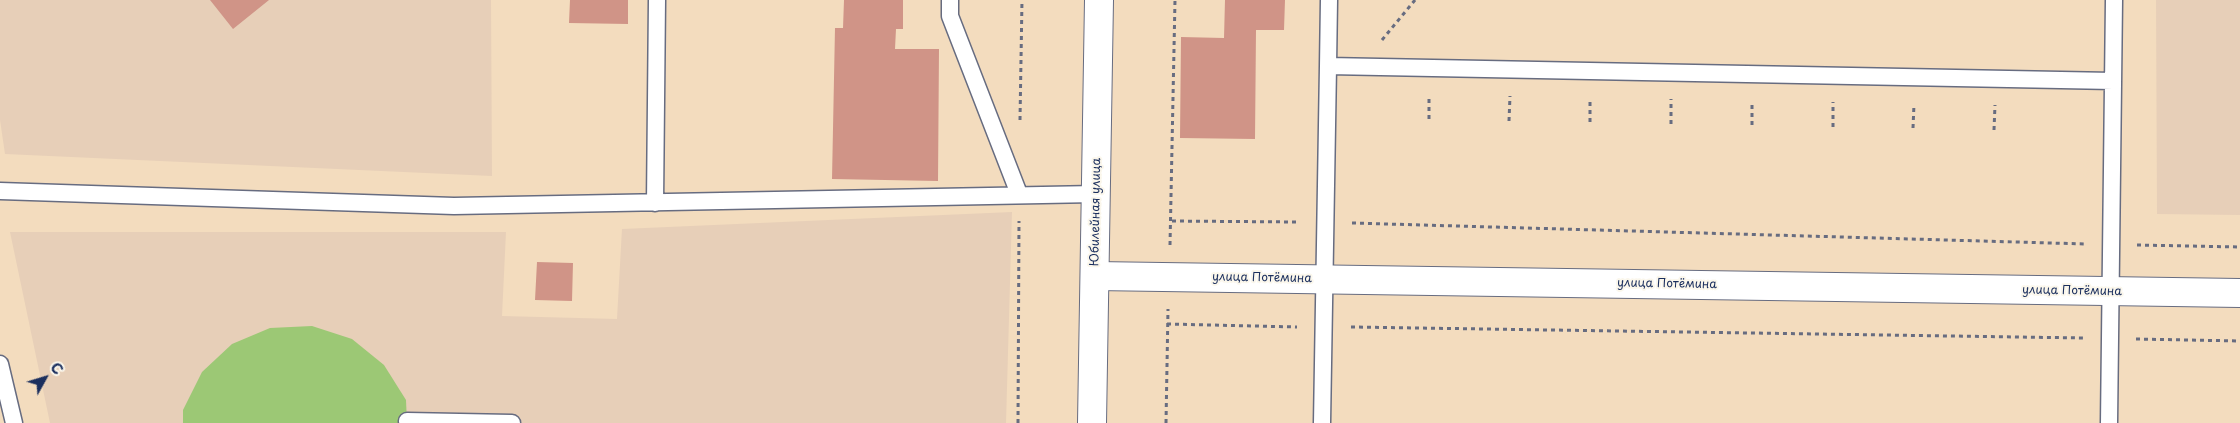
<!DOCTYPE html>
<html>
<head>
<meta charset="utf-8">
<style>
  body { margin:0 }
  #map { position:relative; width:2240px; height:423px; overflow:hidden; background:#f3dcbe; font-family:"Playpen Sans",sans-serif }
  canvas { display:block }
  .north { position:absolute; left:20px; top:353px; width:50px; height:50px; -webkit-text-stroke:4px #fbf7ec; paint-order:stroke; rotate:51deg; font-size:14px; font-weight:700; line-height:20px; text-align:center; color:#1b2f5e }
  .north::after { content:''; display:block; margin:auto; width:18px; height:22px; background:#1b2f5e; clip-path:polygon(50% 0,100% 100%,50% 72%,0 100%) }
</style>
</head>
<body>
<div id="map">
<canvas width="2240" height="423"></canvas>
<div class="north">С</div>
</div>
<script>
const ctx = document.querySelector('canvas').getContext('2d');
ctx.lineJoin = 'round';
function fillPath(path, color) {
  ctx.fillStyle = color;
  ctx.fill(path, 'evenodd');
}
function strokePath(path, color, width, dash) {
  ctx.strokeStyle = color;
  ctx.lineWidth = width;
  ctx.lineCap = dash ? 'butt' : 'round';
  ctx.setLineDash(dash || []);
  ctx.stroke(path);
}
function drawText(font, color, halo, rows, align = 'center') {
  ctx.font = font + ' "Playpen Sans",sans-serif';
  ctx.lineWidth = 4;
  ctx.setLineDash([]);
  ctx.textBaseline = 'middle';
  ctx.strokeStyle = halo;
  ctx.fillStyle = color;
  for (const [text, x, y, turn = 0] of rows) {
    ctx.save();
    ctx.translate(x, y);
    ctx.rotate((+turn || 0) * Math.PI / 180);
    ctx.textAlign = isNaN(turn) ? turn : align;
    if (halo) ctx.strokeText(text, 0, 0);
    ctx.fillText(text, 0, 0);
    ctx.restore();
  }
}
fillPath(new Path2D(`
  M0 0H491L492 176 5 154 0 120Z
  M2156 0H2240V215L2157 214Z
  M1012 212 1006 423H50L10 232H506L502 316 617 319 622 229Z`), '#e7cfb8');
fillPath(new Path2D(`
  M312 326 352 339 384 365 406 400 407 423H183V410L202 372 232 344 270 328Z`), '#9cc875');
fillPath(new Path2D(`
  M210 0H269L233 29Z
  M570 0H628V24L569 23Z
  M844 0H903V29H896L895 49H939L938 181 832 179 835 28H843Z
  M1225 0H1285L1284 30H1256L1255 139 1180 138 1181 37 1224 38Z
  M537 262 573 263 572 301 535 300Z`), '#d09487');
const service = new Path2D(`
  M950 0V16L1019 194
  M1328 66 1329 0
  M0 191 454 206 1096 194
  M655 203 657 0
  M0 364 14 423
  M407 421 512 423
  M1322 423 1328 66 2113 81
  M2109 423 2114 0`);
const tertiary = new Path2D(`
  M1095 276 2240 293`);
const primary = new Path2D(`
  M1092 423 1099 0`);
strokePath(service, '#676c80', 19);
strokePath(tertiary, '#676c80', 30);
strokePath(primary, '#676c80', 30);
strokePath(new Path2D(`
  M1382 40 1415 0
  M1429 119V95
  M1020 120 1022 0
  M1509 121 1510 96
  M1590 122V98
  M1671 124V99
  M1752 125V101
  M1833 127V102
  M1913 128 1914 104
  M1994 130 1995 105
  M1172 221 1299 222
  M1352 223 2086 244
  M1170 245 1175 0
  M2137 245 2240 247
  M1167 324 1297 327
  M1351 327 2084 338
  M2136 339 2240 341
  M1018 423 1019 221
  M1166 423 1168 309`), '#676c80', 3, [4, 4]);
strokePath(service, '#fff', 16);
strokePath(tertiary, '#fff', 28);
strokePath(primary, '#fff', 28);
drawText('12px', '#1b2f5e', '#fbf7ec', [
  ["Юбилейная улица",1096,212,-89],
  ["улица Потёмина",1262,278,1],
  ["улица Потёмина",1667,284,1],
  ["улица Потёмина",2072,291,1]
]);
</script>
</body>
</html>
